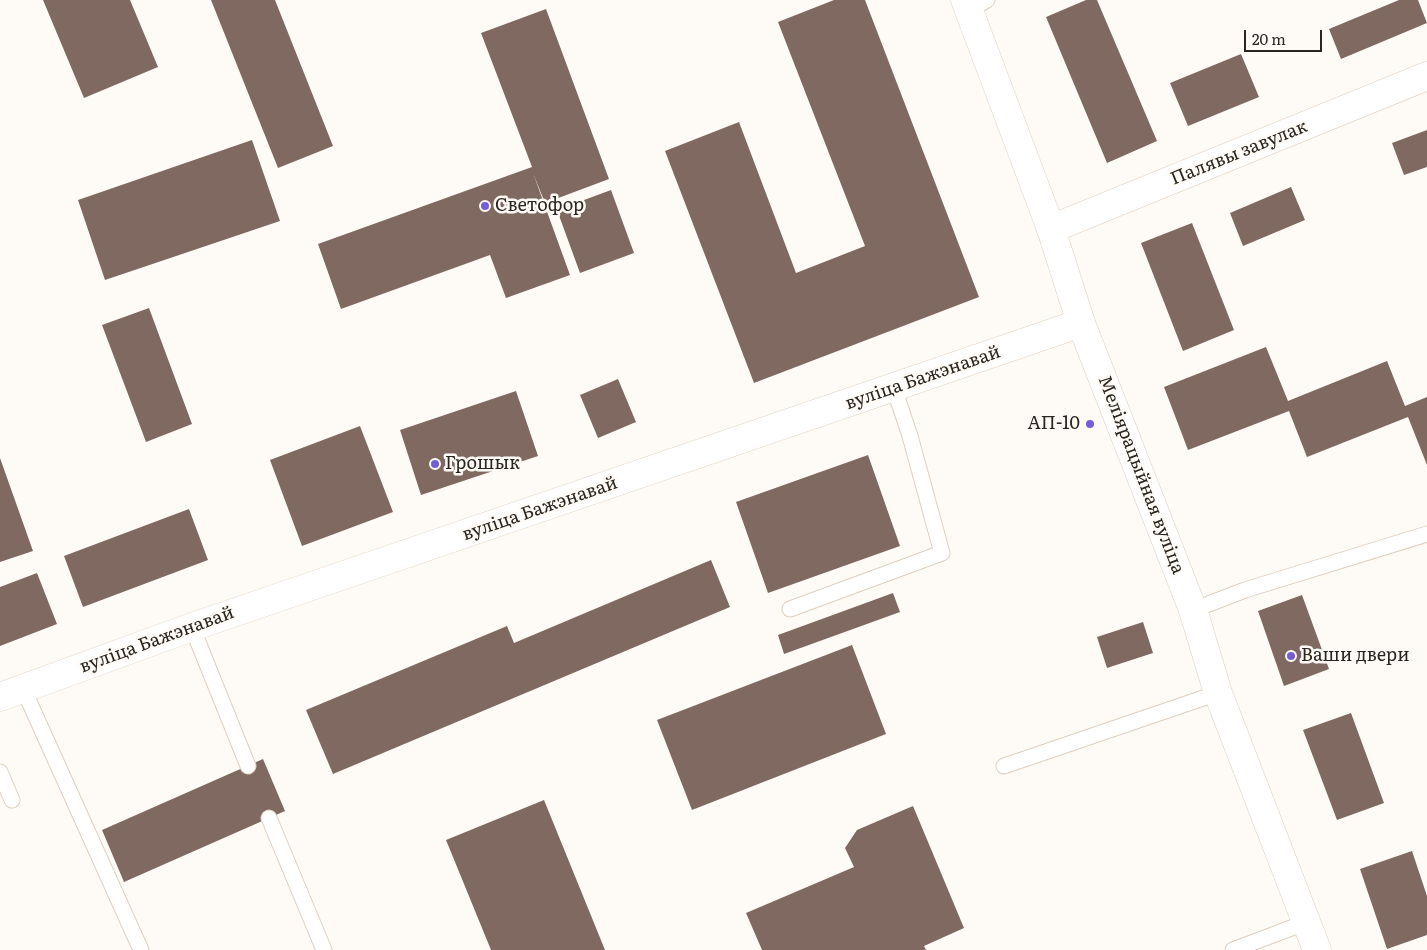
<!DOCTYPE html>
<html>
<head>
<meta charset="utf-8">
<style>
  body { margin:0 }
  #map { position:relative; width:1427px; height:950px; overflow:hidden; background:#fefbf7; font-family:Literata,serif }
  canvas { display:block }
  .scale { position:absolute; left:1244px; top:30px; width:78px; height:22px; box-sizing:border-box; border:2px solid #2b251e; border-top:0; padding-left:6px; font-size:15px; line-height:18px; white-space:nowrap; color:#2b251e; -webkit-text-stroke:4px #fefbf7; paint-order:stroke }
</style>
</head>
<body>
<div id="map">
<canvas width="1427" height="950"></canvas>
<div class="scale">20 m</div>
</div>
<script>
const ctx = document.querySelector('canvas').getContext('2d');
ctx.lineJoin = 'round';
function fillPath(path, color) {
  ctx.fillStyle = color;
  ctx.fill(path, 'evenodd');
}
function strokePath(path, color, width, dash) {
  ctx.strokeStyle = color;
  ctx.lineWidth = width;
  ctx.lineCap = dash ? 'butt' : 'round';
  ctx.setLineDash(dash || []);
  ctx.stroke(path);
}
function drawText(font, color, halo, rows, align = 'center') {
  ctx.font = font + ' Literata,serif';
  ctx.lineWidth = 5;
  ctx.setLineDash([]);
  ctx.textBaseline = 'middle';
  ctx.strokeStyle = halo;
  ctx.fillStyle = color;
  for (const [text, x, y, turn = 0] of rows) {
    ctx.save();
    ctx.translate(x, y);
    ctx.rotate((+turn || 0) * Math.PI / 180);
    ctx.textAlign = isNaN(turn) ? turn : align;
    if (halo) ctx.strokeText(text, 0, 0);
    ctx.fillText(text, 0, 0);
    ctx.restore();
  }
}
fillPath(new Path2D(`
  M43 0H130L158 67 84 98Z
  M211 0H275L333 146 278 168Z
  M834 0H865L979 297 754 383 665 151 739 122 796 273 865 246 778 22Z
  M1086 0H1097L1157 141 1107 163 1046 17Z
  M1399 0H1418L1427 23 1341 59 1329 29Z
  M546 9 609 179 545 203 533 173 570 275 506 298 490 255 341 309 318 244 532 167 481 33Z
  M1241 54 1259 97 1188 126 1170 83Z
  M1427 130V167L1404 175 1392 143Z
  M252 140 280 221 105 280 78 200Z
  M1291 187 1305 220 1243 246 1230 213Z
  M611 190 634 253 580 273 557 210Z
  M1192 223 1234 330 1183 351 1141 243Z
  M149 308 192 424 146 442 102 325Z
  M1266 347 1288 401 1387 361 1405 406 1427 397V465L1408 417 1307 457 1289 411 1188 450 1164 387Z
  M618 379 636 422 598 438 580 395Z
  M516 391 538 456 421 495 400 430Z
  M360 426 393 512 302 546 270 460Z
  M868 455 900 546 768 593 736 502Z
  M0 458 33 551 0 562Z
  M189 509 208 560 83 607 64 556Z
  M711 560 730 607 333 774 306 710 507 626 514 643Z
  M37 573 57 624 0 646V587Z
  M893 593 900 612 784 654 778 635Z
  M1302 595 1329 669 1284 686 1258 611Z
  M1143 622 1153 653 1107 668 1097 637Z
  M852 645 886 734 692 810 657 720Z
  M1351 713 1384 803 1337 820 1303 730Z
  M263 759 285 811 124 882 102 830Z
  M544 800 605 950H491L446 840Z
  M913 806 964 928 924 946 926 950H762L746 913 854 867 845 848 857 830Z
  M1412 851 1427 896V935L1387 949 1360 869Z`), '#7f6961');
const service = new Path2D(`
  M969 10 987 0
  M790 609 942 553 910 436 894 388
  M1193 610 1245 590 1427 534
  M192 627 248 766
  M23 688 141 950
  M1004 766 1218 693
  M0 772 12 800
  M269 818 324 950
  M1233 950 1307 922`);
const minor = new Path2D(`
  M1051 229 1427 76
  M1193 610 1218 693 1317 950
  M0 697 192 627 1081 323`);
const tertiary = new Path2D(`
  M965 0 1051 229 1081 323 1193 610`);
strokePath(service, '#dfcfbd', 17);
strokePath(minor, '#dfcfbd', 29);
strokePath(tertiary, '#dfcfbd', 29);
strokePath(service, '#fff', 15);
strokePath(minor, '#fff', 28);
strokePath(tertiary, '#fff', 28);
for (const [x, y, r, color] of [
  [485,206,5,"#745ed8"],
  [1090,424,5,"#745ed8"],
  [435,464,5,"#745ed8"],
  [1291,656,5,"#745ed8"]
]) {
  const dot = new Path2D();
  dot.arc(x, y, r, 0, 2 * Math.PI);
  ctx.fillStyle = color;
  ctx.fill(dot);
  strokePath(dot, '#fefbf7', 2);
}
drawText('18px', '#2b251e', '#fefbf7', [
  ["Палявы завулак",1239,153,-22],
  ["вуліца Бажэнавай",923,378,-19],
  ["Меліярацыйная вуліца",1141,475,69],
  ["вуліца Бажэнавай",540,509,-19],
  ["вуліца Бажэнавай",157,640,-20]
]);
drawText('18px', '#2b251e', '#fefbf7', [
  ["Светофор",495,206],
  ["АП-10",1080,424,"right"],
  ["Грошык",445,464],
  ["Ваши двери",1301,656]
], 'left');
</script>
</body>
</html>
